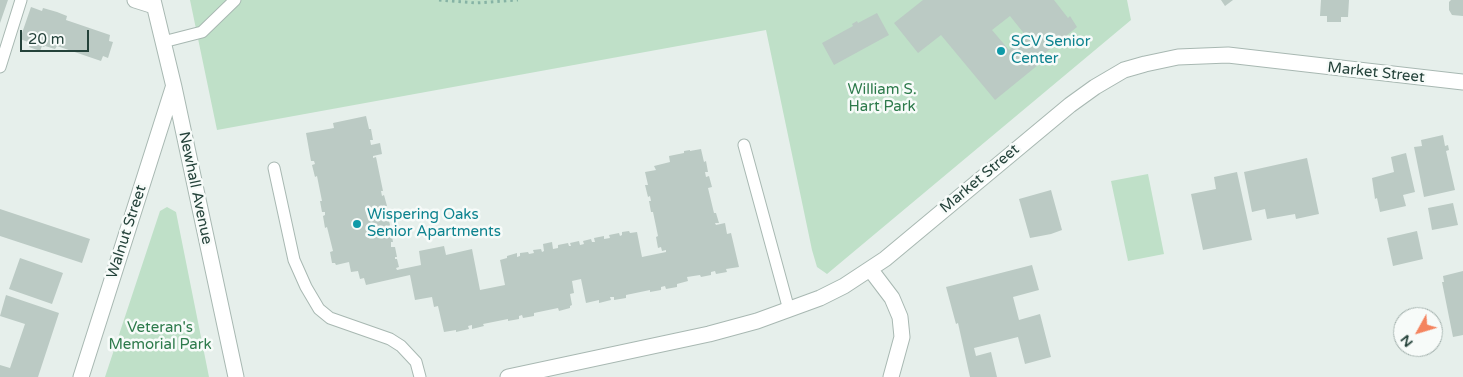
<!DOCTYPE html>
<html>
<head>
<meta charset="utf-8">
<style>
	body { margin:0 }
	#map { position:relative; width:1463px; height:377px; overflow:hidden; background:#e6efeb; font-family:"Varela Round",sans-serif }
	canvas { display:block }
	.north { position:absolute; left:1393px; top:307px; width:50px; height:50px; box-sizing:border-box; background:#f7fbf9; border:1px solid #a3b1ad; border-radius:50%; rotate:231deg; font-size:14px; font-weight:700; line-height:20px; text-align:center; color:#24423a }
	.north::after { content:''; display:block; margin:auto; width:18px; height:22px; background:#f4845f; clip-path:polygon(50% 0,100% 100%,50% 72%,0 100%) }
	.scale { position:absolute; left:20px; top:30px; width:69px; height:22px; box-sizing:border-box; border:2px solid #24423a; border-top:0; padding-left:6px; font-size:15px; line-height:18px; white-space:nowrap; color:#24423a; -webkit-text-stroke:4px #f7fbf9; paint-order:stroke }
</style>
</head>
<body>
<div id="map">
<canvas width="1463" height="377"></canvas>
<div class="north">N</div>
<div class="scale">20 m</div>
</div>
<script>
const context = document.querySelector('canvas').getContext('2d');
context.lineJoin = 'round';
function fillPath(path, color) { context.fillStyle = color; context.fill(path, 'evenodd'); }
const toPath = rows => new Path2D(rows.map(r => 'M' + r).join(''));
function trace(path, color, width, dash) { context.strokeStyle = color; context.lineWidth = width; context.lineCap = dash ? 'butt' : 'round'; context.setLineDash(dash || []); context.stroke(path); }
function drawText(font, color, halo, rows, align = 'center') {
  context.font = font + ' "Varela Round",sans-serif'; context.lineWidth = 5; context.setLineDash([]); context.textBaseline = 'middle'; context.strokeStyle = halo; context.fillStyle = color; for (const [text, x, y, turn = 0] of rows) {
    context.save(); context.translate(x, y); context.rotate((+turn || 0) * Math.PI / 180); context.textAlign = isNaN(turn) ? turn : align; if (halo) context.strokeText(text, 0, 0); context.fillText(text, 0, 0); context.restore();
  }
}
const green = toPath([
	[190,0,1127,0,1131,20,827,274,817,267,812,250,766,30,217,130],
	[1148,174,1164,254,1128,261,1111,181],
	[167,207,176,212,209,377,105,377,160,211]
]);
const building = toPath([
	[0,0,8,0,0,23],
	[923,0,1054,0,1068,18,1070,16,1077,27,1044,54,1045,55,1036,62,1038,65,995,100,941,35,918,53,894,23],
	[1010,16,1026,36,1009,50,992,30],
	[1221,0,1233,0,1225,6],
	[1321,0,1349,0,1348,17,1341,17,1341,22,1327,22,1327,16,1320,16],
	[1451,0,1463,0,1463,16,1452,15,1449,10,1449,2],
	[31,7,42,11,43,8,57,12,67,16,66,20,110,35,109,41,113,42,108,58,103,56,101,61,57,46,55,49,45,46,44,47,42,46,40,51,29,47,31,43,20,39],
	[877,13,889,35,834,65,822,43,853,26,852,24,857,21,858,23],
	[366,116,369,129,371,129,373,140,370,140,371,145,380,143,382,154,373,156,373,158,376,157,383,191,381,191,382,196,384,195,387,206,384,206,384,209,387,208,388,216,386,216,387,221,389,221,391,229,388,230,388,232,391,231,393,242,391,242,391,247,395,247,397,257,395,257,395,259,397,259,399,267,396,268,397,270,421,265,419,251,444,246,446,255,472,249,480,290,505,285,500,260,507,258,507,256,517,253,517,257,520,256,520,253,528,252,529,254,534,253,533,250,541,249,542,252,544,251,543,244,552,242,553,249,558,248,558,245,568,243,569,246,571,246,570,243,579,241,580,245,584,244,583,241,591,239,592,242,595,242,594,238,604,236,604,239,610,238,609,235,619,233,620,236,622,235,622,232,629,231,630,233,637,232,642,257,666,252,666,250,662,251,661,247,658,248,656,237,658,236,653,212,651,212,649,201,651,201,650,196,648,197,645,185,648,185,645,172,656,170,654,166,670,162,669,156,684,153,684,151,690,150,690,151,701,149,704,162,706,161,708,172,705,172,706,177,709,176,712,187,708,188,714,213,716,213,719,223,715,223,716,225,725,223,727,234,731,233,739,267,726,269,727,272,716,274,715,271,711,272,711,275,701,277,700,275,687,277,688,281,677,284,677,287,666,289,665,286,661,287,661,290,650,292,650,290,626,295,626,298,614,300,614,297,610,297,611,300,599,303,599,300,586,303,581,279,572,281,574,293,570,294,572,305,570,306,570,308,559,311,558,308,534,313,534,316,523,318,522,315,519,316,519,319,508,321,508,319,483,324,484,326,472,329,472,325,468,326,469,329,456,332,456,330,444,332,438,306,434,307,432,297,415,300,410,275,366,285,364,278,360,279,358,271,351,272,349,262,336,265,335,263,332,263,330,252,333,251,327,227,325,228,323,216,325,215,325,212,322,212,320,201,322,201,317,176,315,177,312,165,315,164,314,161,311,161,306,133,334,128,333,123],
	[1443,135,1445,146,1448,145,1449,150,1446,151,1455,190,1424,197,1414,147,1422,146,1421,140],
	[1406,153,1415,192,1403,195,1406,206,1380,212,1377,198,1375,199,1372,178,1394,172,1391,157],
	[1307,158,1319,214,1296,219,1295,214,1267,219,1265,209,1252,212,1244,172],
	[1237,172,1252,240,1203,250,1191,194,1216,189,1214,177],
	[1051,190,1062,230,1051,234,1030,238,1019,199],
	[1453,203,1458,225,1432,230,1428,208],
	[0,209,90,239,82,263,0,236],
	[1417,231,1423,259,1393,266,1387,238],
	[20,258,63,273,52,304,9,289],
	[1032,265,1039,290,1013,297,1019,320,1040,314,1051,357,1025,364,1018,337,974,348,976,356,991,352,997,377,970,377,958,323,956,324,946,287],
	[1463,271,1463,335,1453,337,1442,282,1444,282,1443,276],
	[6,295,59,313,38,377,0,377,0,365,10,368,25,324,0,316]
]);
const path = toPath([
	[439,0,476,3,518,0]
]);
const lane = toPath([
	[163,42,202,32,235,0],
	[0,67,21,0],
	[744,145,789,310],
	[274,168,294,260,306,287,319,309,330,318,390,339,401,346,416,362,420,377]
]);
const street = toPath([
	[135,0,154,6],
	[153,0,174,87,236,377],
	[870,269,892,298,900,317,902,337,891,377],
	[81,377,173,88],
	[508,377,709,334,757,321,820,298,844,286,885,259,1070,105,1095,87,1124,70,1145,64,1178,57,1228,55,1463,82]
]);
const markers = [
	[1001,51,5,"#0f9aa8"],
	[357,224,5,"#0f9aa8"]
];
const cultureNames = [
	["SCV Senior",1011,42],
	["Center",1011,59],
	["Wispering Oaks",367,215],
	["Senior Apartments",367,232]
];
const streetNames = [
	["Market Street",1376,73,6],
	["Market Street",980,179,-40],
	["Newhall Avenue",195,188,78],
	["Walnut Street",127,232,-72]
];
const parkNames = [
	["William S.",882,90],
	["Hart Park",882,107],
	["Veteran's",160,328],
	["Memorial Park",160,345]
];
fillPath(green, '#bfe0c8');
fillPath(building, '#bbcac4');
trace(lane, '#a8b8b2', 13);
trace(street, '#a8b8b2', 17);
trace(path, '#86b3a5', 3, [2.5, 4]);
trace(lane, '#fff', 11);
trace(street, '#fff', 15);
for (const [x, y, r, color] of markers) { const dot = new Path2D(); dot.arc(x, y, r, 0, 2 * Math.PI); context.fillStyle = color; context.fill(dot); trace(dot, '#f7fbf9', 2); }
drawText('15px', '#0d838f', '#f7fbf9', cultureNames, 'left');
drawText('15px', '#24423a', '#f7fbf9', streetNames);
drawText('15px', '#2d7a4b', '#f7fbf9', parkNames);
</script>
</body>
</html>
